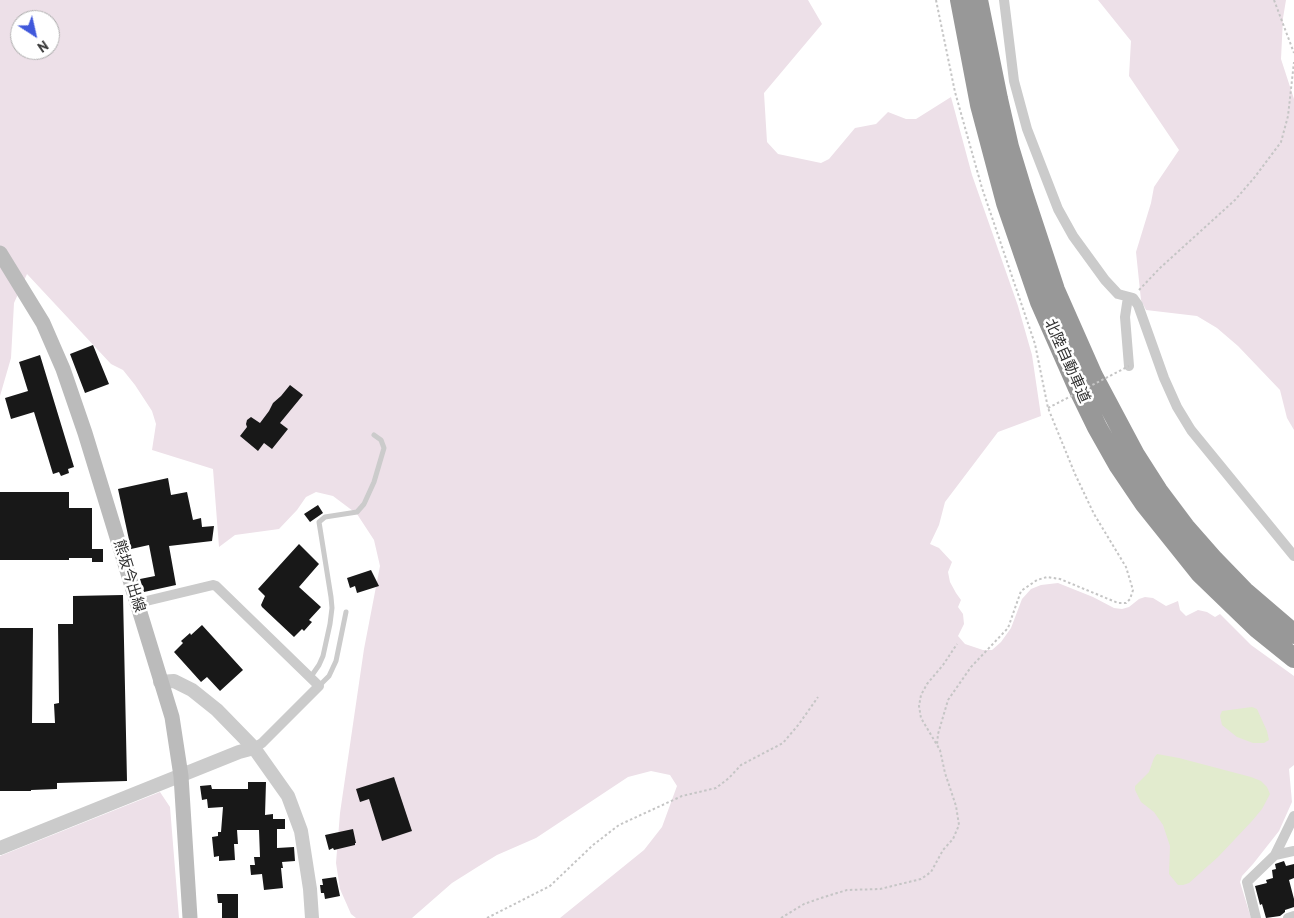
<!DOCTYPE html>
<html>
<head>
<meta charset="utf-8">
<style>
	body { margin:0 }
	#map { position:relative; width:1294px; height:918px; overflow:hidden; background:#fff; font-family:"PT Sans",sans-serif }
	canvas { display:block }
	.north { position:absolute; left:10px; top:10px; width:50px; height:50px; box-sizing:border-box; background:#fff; border:1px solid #adadad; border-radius:50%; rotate:145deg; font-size:14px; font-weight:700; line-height:20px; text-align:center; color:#313131 }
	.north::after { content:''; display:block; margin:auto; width:18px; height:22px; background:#4058db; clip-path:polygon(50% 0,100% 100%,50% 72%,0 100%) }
</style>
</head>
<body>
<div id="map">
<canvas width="1294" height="918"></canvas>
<div class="north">N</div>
</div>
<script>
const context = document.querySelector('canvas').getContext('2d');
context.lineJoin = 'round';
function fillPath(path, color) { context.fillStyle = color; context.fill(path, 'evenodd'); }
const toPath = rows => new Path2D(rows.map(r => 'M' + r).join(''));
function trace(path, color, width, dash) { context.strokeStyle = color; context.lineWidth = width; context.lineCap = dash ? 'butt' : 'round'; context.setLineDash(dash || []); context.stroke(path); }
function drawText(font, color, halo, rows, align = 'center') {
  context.font = font + ' "PT Sans","Noto Sans JP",sans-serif'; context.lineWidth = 5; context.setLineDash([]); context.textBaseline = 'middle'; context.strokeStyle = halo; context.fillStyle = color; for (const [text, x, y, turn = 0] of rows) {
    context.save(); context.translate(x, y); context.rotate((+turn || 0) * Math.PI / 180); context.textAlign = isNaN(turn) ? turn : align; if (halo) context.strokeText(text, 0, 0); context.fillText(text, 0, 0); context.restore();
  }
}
const green = toPath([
	[0,0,808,0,822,24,764,93,767,142,778,154,821,163,829,159,855,128,876,124,888,112,906,119,916,119,951,97,972,175,1018,306,1032,355,1041,416,998,432,945,502,939,525,930,544,939,548,952,562,948,572,950,582,956,593,961,600,958,607,963,614,964,624,958,636,965,644,983,650,992,650,1001,642,1011,628,1022,599,1031,589,1041,585,1058,583,1093,597,1114,608,1122,609,1129,607,1139,599,1145,597,1153,598,1166,606,1178,601,1180,610,1186,616,1198,610,1207,612,1215,617,1220,614,1251,645,1294,676,1294,765,1289,769,1292,802,1279,831,1253,864,1242,876,1240,882,1251,918,560,918,644,850,662,827,677,786,670,775,651,771,628,777,536,838,497,855,479,866,452,883,412,918,356,918,351,914,340,889,336,863,340,813,364,649,380,566,374,540,357,514,333,496,316,492,306,497,297,510,279,529,235,535,219,547,213,469,152,450,156,424,152,411,135,385,123,370,111,364,27,274,14,303,11,358,0,396],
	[20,20,50,20,50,50,20,50],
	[1098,0,1286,0,1283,18,1281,59,1294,99,1294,430,1287,418,1280,390,1238,346,1217,328,1197,316,1146,310,1141,300,1136,252,1151,203,1154,187,1179,150,1129,76,1131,41],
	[160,792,170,807,179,918,0,918,0,856]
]);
const water = toPath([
	[1252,707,1257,709,1267,731,1269,740,1264,743,1253,743,1237,737,1222,725,1220,716,1222,711],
	[1157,754,1179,758,1251,777,1261,781,1267,787,1270,794,1262,809,1252,821,1218,857,1189,883,1183,885,1178,885,1169,874,1170,846,1163,825,1154,812,1141,802,1135,790,1135,786,1149,772,1154,758]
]);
const building = toPath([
	[93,345,109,384,85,393,70,354],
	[40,355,74,467,68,469,69,473,61,476,59,472,53,474,34,412,11,419,5,398,28,391,19,362],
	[290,385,303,395,280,423,288,429,272,449,264,443,258,451,240,436,247,427,246,424,247,420,251,417,260,423,269,411,273,403,281,396],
	[168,478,171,495,187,492,193,520,201,518,202,527,214,526,212,541,169,546,176,585,144,592,140,579,155,576,149,545,131,549,118,489],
	[0,492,69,492,69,508,92,508,92,549,103,549,103,562,92,562,92,558,69,558,69,560,0,560],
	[318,505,323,513,310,522,304,514],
	[299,544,319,564,299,587,321,607,309,620,312,622,304,631,302,629,294,637,262,607,261,605,265,596,258,589],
	[371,570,379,586,357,593,355,586,350,588,347,578],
	[123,595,127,781,57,783,57,789,31,790,31,791,0,791,0,628,33,628,32,723,55,723,54,704,59,703,58,624,73,624,73,596],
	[202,625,243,670,220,691,207,677,201,682,174,652,183,643,181,641,190,633,191,635],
	[394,777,412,831,382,841,369,799,360,802,356,789],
	[248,782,266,782,265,815,273,814,273,819,285,819,285,829,277,829,277,848,294,847,295,861,282,862,283,868,281,868,283,888,264,890,262,874,251,875,250,865,255,865,254,857,260,857,259,830,237,830,238,844,234,844,235,860,219,861,219,856,214,857,212,837,218,836,218,832,221,832,223,807,208,808,207,799,202,800,200,786,211,785,212,789,248,789],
	[353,829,356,843,355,843,355,845,334,850,333,848,329,850,325,835],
	[1284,861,1286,866,1294,864,1294,878,1289,880,1294,899,1294,907,1285,910,1285,912,1280,916,1266,918,1262,904,1260,905,1255,886,1267,883,1266,880,1273,878,1272,870,1276,869,1275,864],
	[336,877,340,896,325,899,324,893,321,893,320,885,323,885,322,879],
	[217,894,238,894,238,918,222,918,222,903,218,903]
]);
const path = toPath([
	[936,0,955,92,982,188,1035,344,1048,408,1075,474,1094,514,1126,567,1133,590,1130,599,1126,603,1118,603,1060,579,1047,577,1037,580,1021,591,1008,628,971,667,948,700,938,734,937,745],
	[1274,0,1294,53],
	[1139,290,1160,268,1235,200,1254,178,1281,142,1288,116,1294,62],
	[487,918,550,886,593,845,619,825,682,796,716,788,729,778,741,765,783,743,799,724,818,697],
	[781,918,804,904,824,897,847,890,880,889,921,879,931,872,943,850,953,839,959,825,956,806,945,773,940,750,921,718,919,706,921,695,927,684,943,665,957,644]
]);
const service = toPath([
	[310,678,319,665,323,656,330,624,332,608,331,597,319,522,325,517,357,512,364,504,374,482,384,448,381,440,374,435],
	[319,686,329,676,336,661,346,612]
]);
const minor = toPath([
	[1004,0,1014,81,1027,129,1058,209,1073,236,1105,280,1118,294,1133,298,1138,305,1164,378,1177,407,1191,430,1294,556],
	[1128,297,1125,317,1129,366],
	[138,603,213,585,216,586,319,686,262,743,254,748],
	[1275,855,1294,851],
	[1256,918,1247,882,1275,855,1294,816],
	[1288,918,1294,916]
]);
const tertiary = toPath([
	[160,682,174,681,192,690,217,710,254,748,288,796,301,831,310,889,312,918],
	[0,848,239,752,254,748]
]);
const secondary = toPath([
	[0,253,43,323,63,369,85,433,172,717,181,776,190,918]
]);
const motorway = toPath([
	[960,0,980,105,1006,203,1040,302,1077,386,1097,427,1119,466,1144,503,1200,573,1258,629,1294,658],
	[978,0,998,99,1009,147,1023,193,1055,290,1093,376,1135,455,1158,491,1185,527,1214,560,1244,591,1294,634]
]);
const pathBridge = toPath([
	[1048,408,1129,366]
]);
const streetNames = [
	["北陸自動車道",1067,361,66],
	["熊坂今出線",129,576,73]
];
fillPath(green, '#ede0e8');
fillPath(water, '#e2ebce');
fillPath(building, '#181818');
trace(path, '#c5c5c5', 2, [2.5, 2.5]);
trace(service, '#cbcbcb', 5);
trace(minor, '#cbcbcb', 10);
trace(tertiary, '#cbcbcb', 14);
trace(secondary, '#bbb', 15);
trace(motorway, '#989898', 20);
trace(pathBridge, '#c5c5c5', 2, [2.5, 2.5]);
drawText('15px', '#313131', '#fff', streetNames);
</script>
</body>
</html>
